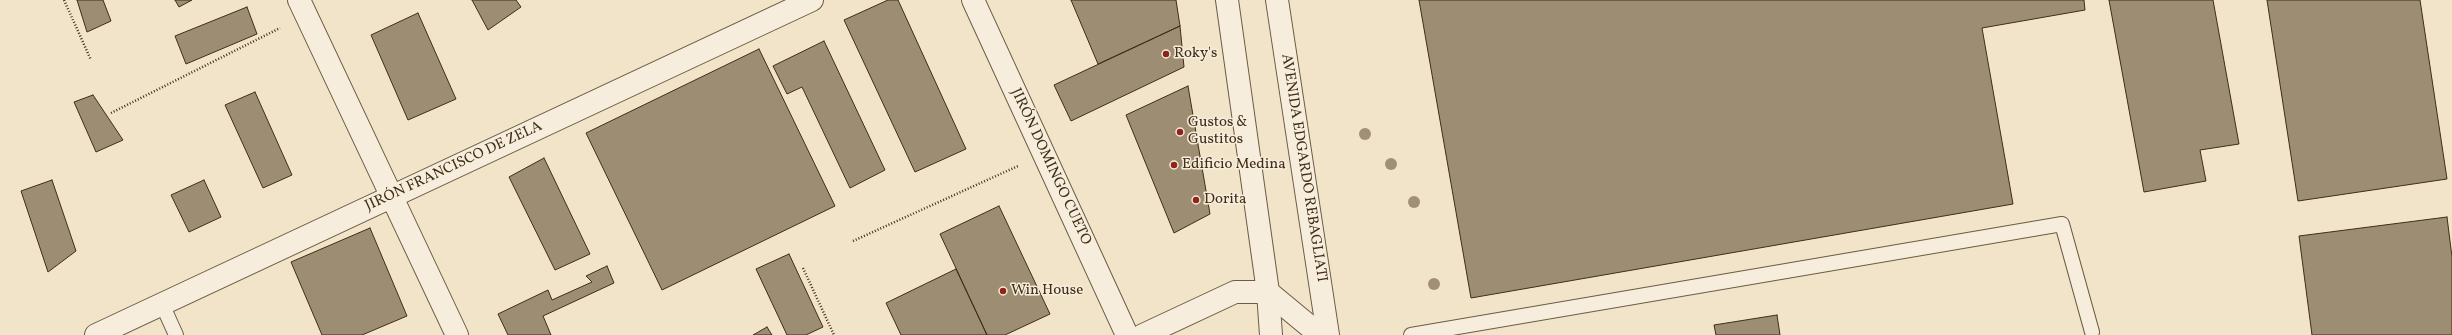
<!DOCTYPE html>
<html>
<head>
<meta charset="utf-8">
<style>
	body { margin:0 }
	canvas { display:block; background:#f2e4c9 }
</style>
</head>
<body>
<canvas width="2452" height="335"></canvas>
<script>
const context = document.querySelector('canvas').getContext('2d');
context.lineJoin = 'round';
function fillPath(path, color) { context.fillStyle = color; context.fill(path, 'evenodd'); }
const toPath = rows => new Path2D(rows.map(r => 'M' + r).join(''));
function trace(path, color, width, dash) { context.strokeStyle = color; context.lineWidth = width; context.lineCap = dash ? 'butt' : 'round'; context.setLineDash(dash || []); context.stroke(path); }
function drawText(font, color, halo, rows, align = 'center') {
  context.font = font + ' Vollkorn,serif'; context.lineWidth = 3; context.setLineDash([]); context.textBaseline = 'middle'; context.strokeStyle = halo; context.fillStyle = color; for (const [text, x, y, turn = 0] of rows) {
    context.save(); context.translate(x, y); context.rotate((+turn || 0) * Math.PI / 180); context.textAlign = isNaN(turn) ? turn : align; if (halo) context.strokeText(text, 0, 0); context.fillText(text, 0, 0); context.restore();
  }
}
const building = toPath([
	[77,0,103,0,111,21,87,32,77,0],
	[175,0,192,0,179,7,175,0],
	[472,0,516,0,521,7,488,30,472,0],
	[888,0,898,0,966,149,915,172,844,20,888,0],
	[1071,0,1176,0,1180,26,1098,64,1071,0],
	[1419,0,2084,0,2085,10,1982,28,2013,204,1471,298,1419,0],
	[2109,0,2213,0,2239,144,2200,150,2206,181,2144,192,2109,0],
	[2267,0,2420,0,2447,179,2298,201,2267,0],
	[247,7,257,34,186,64,175,36,247,7],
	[418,13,456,99,408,120,371,35,418,13],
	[1180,26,1184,67,1071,121,1054,85,1180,26],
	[824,41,885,170,850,188,802,87,787,94,773,66,824,41],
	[759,49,835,206,662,290,586,133,759,49],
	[1188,86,1210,214,1174,233,1126,115,1188,86],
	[255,92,292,175,263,188,225,105,255,92],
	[93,95,123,140,96,152,74,102,93,95],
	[544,158,590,254,555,270,509,177,544,158],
	[52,180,76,251,48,272,21,191,52,180],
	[204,180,221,217,189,232,171,195,204,180],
	[999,206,1050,314,1005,335,987,335,940,234,999,206],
	[2447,217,2452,257,2452,335,2312,335,2299,236,2447,217],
	[370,228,407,316,362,335,322,335,291,262,370,228],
	[789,254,823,327,806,335,787,335,756,269,789,254],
	[607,266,614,283,543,316,551,335,508,335,498,314,548,290,552,300,592,282,586,276,607,266],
	[956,269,987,335,901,335,886,303,956,269],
	[1777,315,1780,335,1716,335,1714,325,1777,315],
	[767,327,772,335,753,335,767,327]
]);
const path = toPath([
	[64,0,91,60],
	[111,113,280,28],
	[853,241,1018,166],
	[803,268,834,335]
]);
const service = toPath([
	[162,304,176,335],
	[1411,335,2062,224,2092,332]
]);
const minor = toPath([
	[299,0,457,335],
	[973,0,1127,335],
	[96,335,812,0],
	[1143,335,1235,292,1268,292,1320,335]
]);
const tertiary = toPath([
	[1227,0,1268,292,1271,335],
	[1277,0,1328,335]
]);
const trees = [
	[1365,134],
	[1391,164],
	[1414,202],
	[1434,284]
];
const markers = [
	[1166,54,4,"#8f2418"],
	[1180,132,4,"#8f2418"],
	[1174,165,4,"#8f2418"],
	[1196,200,4,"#8f2418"],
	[1003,291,4,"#8f2418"]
];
const poiNames = [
	["Roky's",1174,54],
	["Gustos &",1188,123],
	["Gustitos",1188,140],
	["Edificio Medina",1182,165],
	["Dorita",1204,200],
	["Win House",1011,291]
];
const streetNames = [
	["JIRÓN FRANCISCO DE ZELA",454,167,-25],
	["JIRÓN DOMINGO CUETO",1050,167,65],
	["AVENIDA EDGARDO REBAGLIATI",1303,168,81]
];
fillPath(building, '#9d8d73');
trace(building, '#402e16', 1);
trace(service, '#6c5c43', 16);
trace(minor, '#6c5c43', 24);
trace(tertiary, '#6c5c43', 24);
trace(path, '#402e16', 2.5, [1, 2]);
trace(service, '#f7eddc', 14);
trace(minor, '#f7eddc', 22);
trace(tertiary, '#f7eddc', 22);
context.fillStyle = '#a19077';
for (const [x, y] of trees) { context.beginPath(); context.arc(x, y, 6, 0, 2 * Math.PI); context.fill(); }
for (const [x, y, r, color] of markers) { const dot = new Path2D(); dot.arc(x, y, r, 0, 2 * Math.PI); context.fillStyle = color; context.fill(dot); trace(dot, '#f7eddc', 1.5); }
drawText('15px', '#402e16', '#f7eddc', poiNames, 'left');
drawText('15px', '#402e16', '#f7eddc', streetNames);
</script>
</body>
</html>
